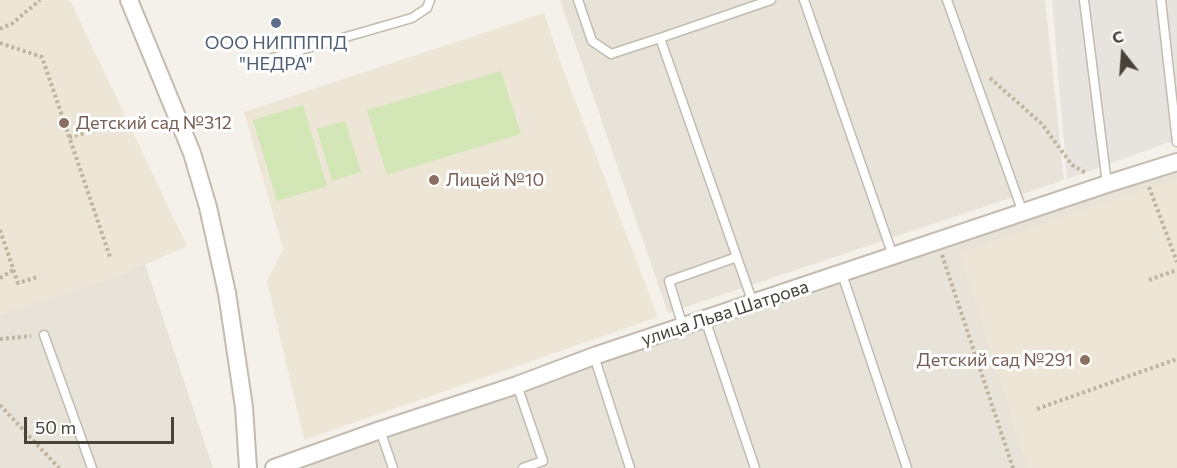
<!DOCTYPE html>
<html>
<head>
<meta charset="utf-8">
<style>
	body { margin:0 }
	#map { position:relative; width:1177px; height:468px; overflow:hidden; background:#f4f1ea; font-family:Commissioner,sans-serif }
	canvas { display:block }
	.north { position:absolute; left:1093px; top:24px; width:60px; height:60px; -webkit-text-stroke:4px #fff; paint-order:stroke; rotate:343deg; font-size:16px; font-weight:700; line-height:24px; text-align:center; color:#484239 }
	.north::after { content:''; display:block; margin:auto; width:21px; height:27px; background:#484239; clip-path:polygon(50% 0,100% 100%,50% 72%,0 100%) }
	.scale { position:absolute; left:24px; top:417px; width:150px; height:27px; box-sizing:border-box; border:3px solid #484239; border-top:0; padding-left:8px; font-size:18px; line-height:21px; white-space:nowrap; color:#484239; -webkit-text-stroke:4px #fff; paint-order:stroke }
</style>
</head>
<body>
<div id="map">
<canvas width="1177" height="468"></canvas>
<div class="north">С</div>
<div class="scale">50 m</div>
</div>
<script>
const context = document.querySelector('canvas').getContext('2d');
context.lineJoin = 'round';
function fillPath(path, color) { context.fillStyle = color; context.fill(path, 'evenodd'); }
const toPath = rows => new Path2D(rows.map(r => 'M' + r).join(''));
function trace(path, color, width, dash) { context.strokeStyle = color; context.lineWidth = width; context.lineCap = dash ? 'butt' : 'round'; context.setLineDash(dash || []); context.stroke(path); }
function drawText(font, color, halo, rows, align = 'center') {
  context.font = font + ' Commissioner,sans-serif'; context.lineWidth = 6; context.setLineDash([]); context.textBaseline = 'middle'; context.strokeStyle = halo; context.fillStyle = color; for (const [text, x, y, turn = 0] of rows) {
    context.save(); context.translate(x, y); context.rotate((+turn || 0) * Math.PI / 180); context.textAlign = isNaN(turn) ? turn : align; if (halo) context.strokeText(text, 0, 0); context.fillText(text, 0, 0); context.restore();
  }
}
const residential = toPath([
	[0,0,57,0,213,468,0,468],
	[560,0,1045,0,1064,180,668,313],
	[1177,170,1177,468,294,468,924,254]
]);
const industrial = toPath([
	[1052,0,1177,0,1177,141,1164,144,1067,179]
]);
const education = toPath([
	[0,0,70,0,187,246,115,278,0,315],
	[544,13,561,64,658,317,304,440,267,281,283,249,244,112],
	[1177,180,1177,468,1028,468,959,253,1149,187]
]);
const green = toPath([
	[501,71,521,134,387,175,367,110],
	[303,105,327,186,277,201,253,120],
	[345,121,361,172,332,181,317,129]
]);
const path = toPath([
	[0,29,13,23,40,0],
	[0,43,42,57,110,257],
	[990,78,1042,124,1072,165,1086,173],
	[69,137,111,126],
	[1149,187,1177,262],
	[0,230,18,283,37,277],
	[942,255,1013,468],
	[0,278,13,270],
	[1149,280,1177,270],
	[0,339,31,336],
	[0,405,59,468],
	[1037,409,1177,359]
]);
const service = toPath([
	[578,0,592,41,611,54,660,38,771,0],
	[804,0,893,256],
	[947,0,1023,213],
	[1084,0,1107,184],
	[1161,0,1177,142],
	[660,38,753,303],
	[259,62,412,18,427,8,430,0],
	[842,274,907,468],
	[705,319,755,468],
	[683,327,669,281,737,257],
	[44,335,92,468],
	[594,356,630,468],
	[517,385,543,461,523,468],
	[380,430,393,468]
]);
const minor = toPath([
	[129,0,192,153,208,207,227,293,244,407,248,468],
	[274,468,380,430,517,385,594,356,1107,184,1177,162]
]);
const markers = [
	[276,23,6,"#5c6f8a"],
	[64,123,6,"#8d6e63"],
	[434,180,6,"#8d6e63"],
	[1085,360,6,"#8d6e63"]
];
const serviceNames = [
	["ООО НИППППД",276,43],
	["\"НЕДРА\"",276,64]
];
const educationNames = [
	["Детский сад №312",76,123],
	["Лицей №10",446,180],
	["Детский сад №291",1073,360,"right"]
];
const streetNames = [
	["улица Льва Шатрова",725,313,-18]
];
fillPath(residential, '#e8e3d9');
fillPath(industrial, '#e7e3df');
fillPath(education, '#ede5d5');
fillPath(green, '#d2e6b6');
trace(service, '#c3bbb0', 11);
trace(minor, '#c3bbb0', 20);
trace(path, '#c1b49f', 4, [3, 3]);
trace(service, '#fff', 8);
trace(minor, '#fff', 16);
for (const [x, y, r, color] of markers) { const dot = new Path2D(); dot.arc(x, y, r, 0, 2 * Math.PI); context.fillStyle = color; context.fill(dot); trace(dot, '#fff', 2); }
drawText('18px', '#4e5e75', '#fff', serviceNames);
drawText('18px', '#785e54', '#fff', educationNames, 'left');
drawText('18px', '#484239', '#fff', streetNames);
</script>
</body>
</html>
